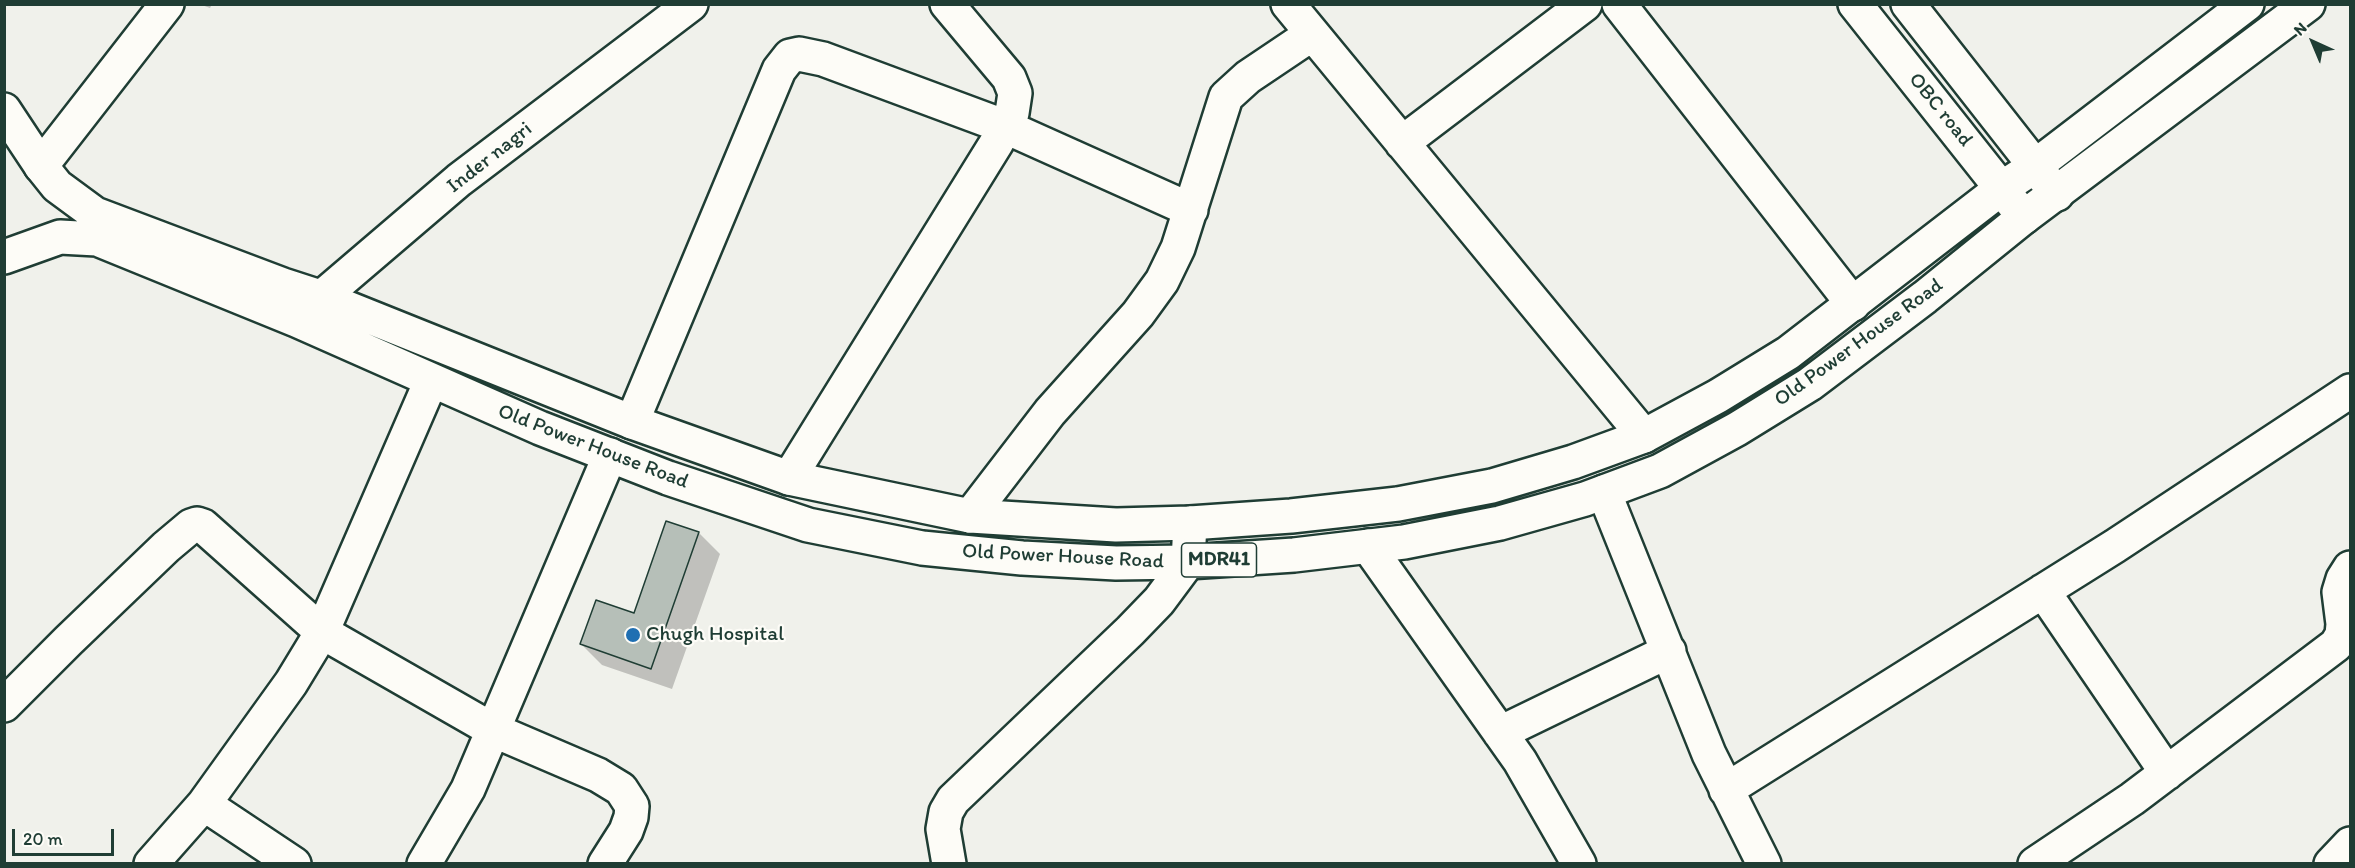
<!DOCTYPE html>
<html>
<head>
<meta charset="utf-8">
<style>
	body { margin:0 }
	#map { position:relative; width:2355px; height:868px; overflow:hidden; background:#f0f1eb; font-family:Itim,sans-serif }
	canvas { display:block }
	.frame { position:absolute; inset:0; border:6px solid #1f3d34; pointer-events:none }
	.north { position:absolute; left:2283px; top:12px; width:60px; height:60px; -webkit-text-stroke:4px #fdfcf7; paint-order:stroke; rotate:316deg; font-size:16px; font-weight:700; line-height:24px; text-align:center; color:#1f3d34 }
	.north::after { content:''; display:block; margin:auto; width:21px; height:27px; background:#1f3d34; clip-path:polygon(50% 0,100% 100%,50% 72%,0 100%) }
	.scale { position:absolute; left:12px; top:829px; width:102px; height:27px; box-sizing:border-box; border:3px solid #1f3d34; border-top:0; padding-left:8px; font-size:18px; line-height:21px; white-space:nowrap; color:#1f3d34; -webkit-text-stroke:4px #fdfcf7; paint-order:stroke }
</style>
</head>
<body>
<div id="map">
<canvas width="2355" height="868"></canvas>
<div class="frame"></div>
<div class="north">N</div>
<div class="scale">20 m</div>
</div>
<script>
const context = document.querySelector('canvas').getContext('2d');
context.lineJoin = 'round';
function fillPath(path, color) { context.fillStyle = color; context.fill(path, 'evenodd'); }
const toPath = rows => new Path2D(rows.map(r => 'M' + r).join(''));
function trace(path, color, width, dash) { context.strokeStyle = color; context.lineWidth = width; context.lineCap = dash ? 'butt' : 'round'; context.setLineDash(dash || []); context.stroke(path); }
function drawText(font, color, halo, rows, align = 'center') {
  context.font = font + ' Itim,sans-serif'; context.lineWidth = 4.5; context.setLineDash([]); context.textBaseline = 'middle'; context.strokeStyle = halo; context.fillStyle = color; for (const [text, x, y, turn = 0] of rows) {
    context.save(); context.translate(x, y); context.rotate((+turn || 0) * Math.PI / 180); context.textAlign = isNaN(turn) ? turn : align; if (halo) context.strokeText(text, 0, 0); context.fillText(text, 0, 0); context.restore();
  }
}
const shadow = toPath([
	[199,4,212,4,210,8],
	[699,533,720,554,672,689,602,665,581,644,635,615]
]);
const building = toPath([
	[666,521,699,532,651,669,580,644,596,600,634,613,666,521]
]);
const minor = toPath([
	[1288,4,1644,436],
	[1619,4,1853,304],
	[1855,4,2024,217],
	[1908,4,2057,194],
	[1402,143,1585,4],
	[41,166,167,4],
	[301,315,459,180,691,4],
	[632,422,779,70,790,56,799,54,823,59,1006,127,1191,210],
	[789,478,997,142,1012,113,1015,93,1009,78,947,4],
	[1604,492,1709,754,1764,864],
	[970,516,1050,412,1138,314,1162,281,1178,248,1226,97,1248,77,1312,34],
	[1368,546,1520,761,1579,864],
	[2043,591,2167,773],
	[4,705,68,641,166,547,191,526,197,524,203,526,322,632,493,730,598,775,621,789,632,806,631,817,626,831,605,864],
	[1500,733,1669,651],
	[1726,790,2115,546,2350,391],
	[204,804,294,864],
	[151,864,204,804,291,683,322,632,431,381],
	[424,864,468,789,610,455],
	[949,864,943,829,946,812,953,800,1130,631,1159,601,1188,562,1190,523],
	[2035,864,2132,799,2336,645,2342,635,2343,624,2339,592,2343,579,2350,568],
	[2331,864,2350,844]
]);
const highway = toPath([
	[4,110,41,166,57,186,95,214,283,285,320,297,632,422,789,478,970,516,1116,525,1190,523,1291,516,1398,504,1492,486,1573,462,1644,436,1718,396,1788,353,2002,188,2034,167,2247,4],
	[4,257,60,237,97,239,296,320,540,428,668,478,808,525,922,548,1022,558,1116,563,1188,562,1294,555,1404,542,1500,523,1585,499,1660,471,1737,429,1810,384,1925,297,2024,217,2308,4]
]);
const markers = [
	[633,635,8,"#1f6fb2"]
];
const shields = [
	[1219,560,75]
];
const shieldNames = [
	["MDR41",1219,560]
];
const streetNames = [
	["OBC road",1940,110,51],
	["Inder nagri",490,158,-38],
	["Old Power House Road",1859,343,-36],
	["Old Power House Road",593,447,21],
	["Old Power House Road",1063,557,3]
];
const poiNames = [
	["Chugh Hospital",646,635]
];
fillPath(shadow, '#0003');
fillPath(building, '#b6bfb8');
trace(building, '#1f3d34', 1.5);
trace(minor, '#1f3d34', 38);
trace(highway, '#1f3d34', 38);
trace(minor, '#fdfcf7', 33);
trace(highway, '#fdfcf7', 33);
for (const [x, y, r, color] of markers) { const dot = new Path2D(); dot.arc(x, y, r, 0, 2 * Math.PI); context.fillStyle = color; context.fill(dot); trace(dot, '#fdfcf7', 2); }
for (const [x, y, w] of shields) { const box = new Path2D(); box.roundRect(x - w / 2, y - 17, w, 34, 4.5); context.fillStyle = '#fdfcf7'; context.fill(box); trace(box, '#1f3d34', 1.5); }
drawText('bold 20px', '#1f3d34', null, shieldNames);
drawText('21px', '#1f3d34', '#fdfcf7', streetNames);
drawText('21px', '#1f3d34', '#fdfcf7', poiNames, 'left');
</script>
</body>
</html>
